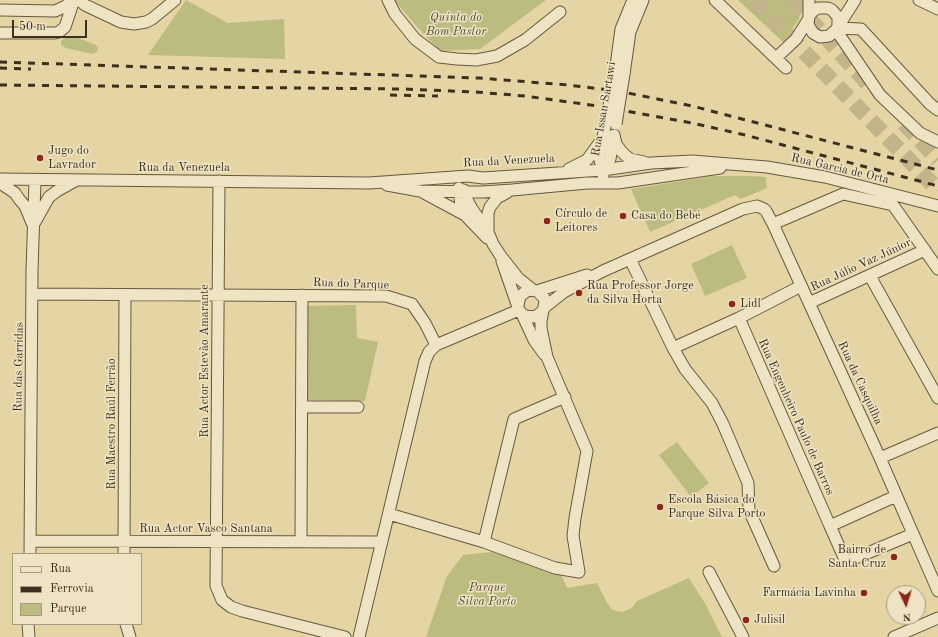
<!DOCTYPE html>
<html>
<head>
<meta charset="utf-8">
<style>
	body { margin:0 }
	#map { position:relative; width:938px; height:637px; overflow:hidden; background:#e5d5a4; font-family:"Old Standard TT",serif }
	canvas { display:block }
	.legend { position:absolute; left:12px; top:553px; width:130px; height:72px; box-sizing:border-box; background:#eee4c4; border:1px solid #a79c81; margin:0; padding:5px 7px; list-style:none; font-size:12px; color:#3d301d }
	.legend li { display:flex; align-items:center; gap:8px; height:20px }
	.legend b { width:20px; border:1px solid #a79c81 }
	.north { position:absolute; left:886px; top:585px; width:40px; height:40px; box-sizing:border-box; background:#eee4c4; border:1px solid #a79c81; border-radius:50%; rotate:176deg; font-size:11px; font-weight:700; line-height:16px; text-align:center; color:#3d301d }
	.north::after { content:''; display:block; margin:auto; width:14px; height:18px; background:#8f2418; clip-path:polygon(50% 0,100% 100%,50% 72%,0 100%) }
	.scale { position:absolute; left:12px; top:20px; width:75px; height:18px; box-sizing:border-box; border:2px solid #3d301d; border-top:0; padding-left:5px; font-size:12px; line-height:14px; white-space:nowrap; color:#3d301d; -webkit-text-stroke:3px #eee4c4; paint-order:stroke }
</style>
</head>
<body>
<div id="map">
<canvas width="938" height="637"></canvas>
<ul class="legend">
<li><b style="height:5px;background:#eee4c4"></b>Rua</li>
<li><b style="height:5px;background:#3d301d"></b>Ferrovia</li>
<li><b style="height:11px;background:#bcbb80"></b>Parque</li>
</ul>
<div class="north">N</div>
<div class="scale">50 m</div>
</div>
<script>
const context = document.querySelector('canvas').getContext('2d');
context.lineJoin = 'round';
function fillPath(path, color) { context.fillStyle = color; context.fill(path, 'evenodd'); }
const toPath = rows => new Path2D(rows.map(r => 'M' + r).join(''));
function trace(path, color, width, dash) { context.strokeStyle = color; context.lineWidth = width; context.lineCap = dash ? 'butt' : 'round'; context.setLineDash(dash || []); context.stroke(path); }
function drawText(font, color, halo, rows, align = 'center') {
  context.font = font + ' "Old Standard TT",serif'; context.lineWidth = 3; context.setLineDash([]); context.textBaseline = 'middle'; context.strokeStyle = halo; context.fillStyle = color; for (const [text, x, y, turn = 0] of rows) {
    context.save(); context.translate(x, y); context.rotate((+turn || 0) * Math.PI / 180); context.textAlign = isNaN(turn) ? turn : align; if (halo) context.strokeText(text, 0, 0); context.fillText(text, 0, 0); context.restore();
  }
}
const green = toPath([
	[186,0,228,23,284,19,285,59,148,55],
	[394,0,546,0,480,49,441,51,426,37],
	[738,0,803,0,803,6,798,21,790,32,782,41],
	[67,37,78,38,94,44,98,47,97,52,92,54,87,53,66,48,61,45,61,41,64,38],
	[713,176,750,176,766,177,767,188,741,199,735,195,650,232,631,189],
	[732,245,747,278,705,296,691,264],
	[356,305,357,338,378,342,365,401,305,400,306,306],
	[677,442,709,483,691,497,659,455],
	[492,552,561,574,567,588,597,583,606,601,612,610,622,612,632,608,637,601,689,578,706,605,722,637,426,637,447,576,463,555]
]);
const highwayTunnel = toPath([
	[754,0,938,190],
	[792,0,872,88],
	[904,123,938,160]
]);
const minor = toPath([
	[79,0,85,5,121,22,134,24,146,22,152,19,175,0],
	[388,0,395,14,415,39,439,57,457,59,476,60,497,56,525,40,560,12],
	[715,0,786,68],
	[809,0,809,16],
	[919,0,938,9],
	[0,10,55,11,66,6,72,0],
	[838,26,838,17,832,10,828,8,818,8,813,11,809,16,808,25,813,33,820,37,829,36,836,30,855,0],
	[837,28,861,29,930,104,938,110],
	[836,30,880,95,920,133,938,142],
	[0,33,55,33,59,32,65,27,74,0],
	[776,58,796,39,808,20],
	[615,73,621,29,633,0],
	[624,74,630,32,643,0],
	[614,135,616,144,621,151,625,155,630,159,644,162],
	[569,169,587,160,600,142],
	[603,170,610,159,614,136],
	[603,175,603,170,599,157,606,122],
	[0,179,369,183,468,176,483,178,603,170,651,163,692,161,767,167,825,177,938,206],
	[219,181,216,586,222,600,231,607,242,611,345,637],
	[0,183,15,193,19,199,25,206,32,223],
	[387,185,420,191,482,192,512,190,587,183,618,183,720,168],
	[459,188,463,192,472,209,488,232,493,244,500,255,518,278,533,290],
	[464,190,460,197,461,207,465,215,487,238],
	[424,193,465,215],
	[35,222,49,197,57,191,75,181],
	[773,224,843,194,893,205,938,269],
	[488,231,488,213,490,207,497,198,508,192],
	[630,259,673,348,685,369,712,403,723,424,748,483,749,510,774,566],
	[502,261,519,310,522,314,526,316,535,317,543,311,545,302,544,298,537,291,528,290,520,296,518,305],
	[870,276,938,398],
	[537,291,587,275],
	[32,294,386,296,412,304,425,323,436,345],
	[809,303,925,250],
	[545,307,564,292,603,271,743,209,757,206,764,209,766,211,773,224,880,458,938,591],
	[522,314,534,340,544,354],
	[739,318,830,526],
	[673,348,739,318,801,286],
	[302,407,358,407],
	[880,458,938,433],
	[896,496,830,526,846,562,913,534],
	[389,514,484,542,555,568,579,572,573,536,575,518,587,451,547,357,541,328,541,321,543,311],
	[30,541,382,542],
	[301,542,302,295],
	[484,542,514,419,565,397],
	[30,554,32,271,35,180],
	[124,554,125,295],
	[709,572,743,637],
	[28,624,29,637],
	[126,624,130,637],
	[359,637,425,361,429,352,436,345,519,310],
	[894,637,938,618]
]);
const rail = toPath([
	[0,62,479,78,568,85,618,91,692,106,938,170],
	[0,68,31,69],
	[0,85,403,89,476,92,525,96,598,106,692,123,745,135,938,186],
	[390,95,438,96]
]);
const minorBridge = toPath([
	[606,122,615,73],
	[616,124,624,74]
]);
const markers = [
	[40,158,4,"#8f2418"],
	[623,216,4,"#8f2418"],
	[547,221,4,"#8f2418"],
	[579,293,4,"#8f2418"],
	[732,304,4,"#8f2418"],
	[660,507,4,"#8f2418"],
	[894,557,4,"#8f2418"],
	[864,593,4,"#8f2418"],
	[746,620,4,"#8f2418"]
];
const parkNames = [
	["Quinta do",456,18],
	["Bom Pastor",456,32],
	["Parque",487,588],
	["Silva Porto",487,602]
];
const streetNames = [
	["Rua Issan Sartawi",604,109,-80],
	["Rua da Venezuela",509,161,-3],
	["Rua da Venezuela",184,168],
	["Rua Garcia de Orta",840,169,13],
	["Rua Júlio Vaz Júnior",861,265,-25],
	["Rua do Parque",351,284,2],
	["Rua Actor Estevão Amarante",205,361,-90],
	["Rua das Garridas",19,367,-89],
	["Rua da Casquilha",860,383,65],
	["Rua Engenheiro Paulo de Barros",796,417,66],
	["Rua Maestro Raúl Ferrão",112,424,-90],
	["Rua Actor Vasco Santana",206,529]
];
const poiNames = [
	["Jugo do",48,151],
	["Lavrador",48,165],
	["Círculo de",555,214],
	["Leitores",555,228],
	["Casa do Bebé",631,216],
	["Rua Professor Jorge",587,286],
	["da Silva Horta",587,300],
	["Lidl",740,304],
	["Escola Básica do",668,500],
	["Parque Silva Porto",668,514],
	["Bairro de",886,550,"right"],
	["Santa Cruz",886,564,"right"],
	["Farmácia Lavinha",856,593,"right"],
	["Julisil",754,620]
];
fillPath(green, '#bcbb80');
trace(highwayTunnel, '#c3b489', 16, [16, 8]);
trace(minor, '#67593f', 13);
trace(minor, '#eee4c4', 11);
trace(rail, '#3d301d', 3, [7, 7]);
trace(minorBridge, '#67593f', 13, []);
trace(minorBridge, '#eee4c4', 11);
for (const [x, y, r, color] of markers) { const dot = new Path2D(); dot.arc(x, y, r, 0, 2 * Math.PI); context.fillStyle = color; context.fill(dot); trace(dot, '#eee4c4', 1.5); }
drawText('italic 12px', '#564c31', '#eee4c4', parkNames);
drawText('12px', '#3d301d', '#eee4c4', streetNames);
drawText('12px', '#3d301d', '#eee4c4', poiNames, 'left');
</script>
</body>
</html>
